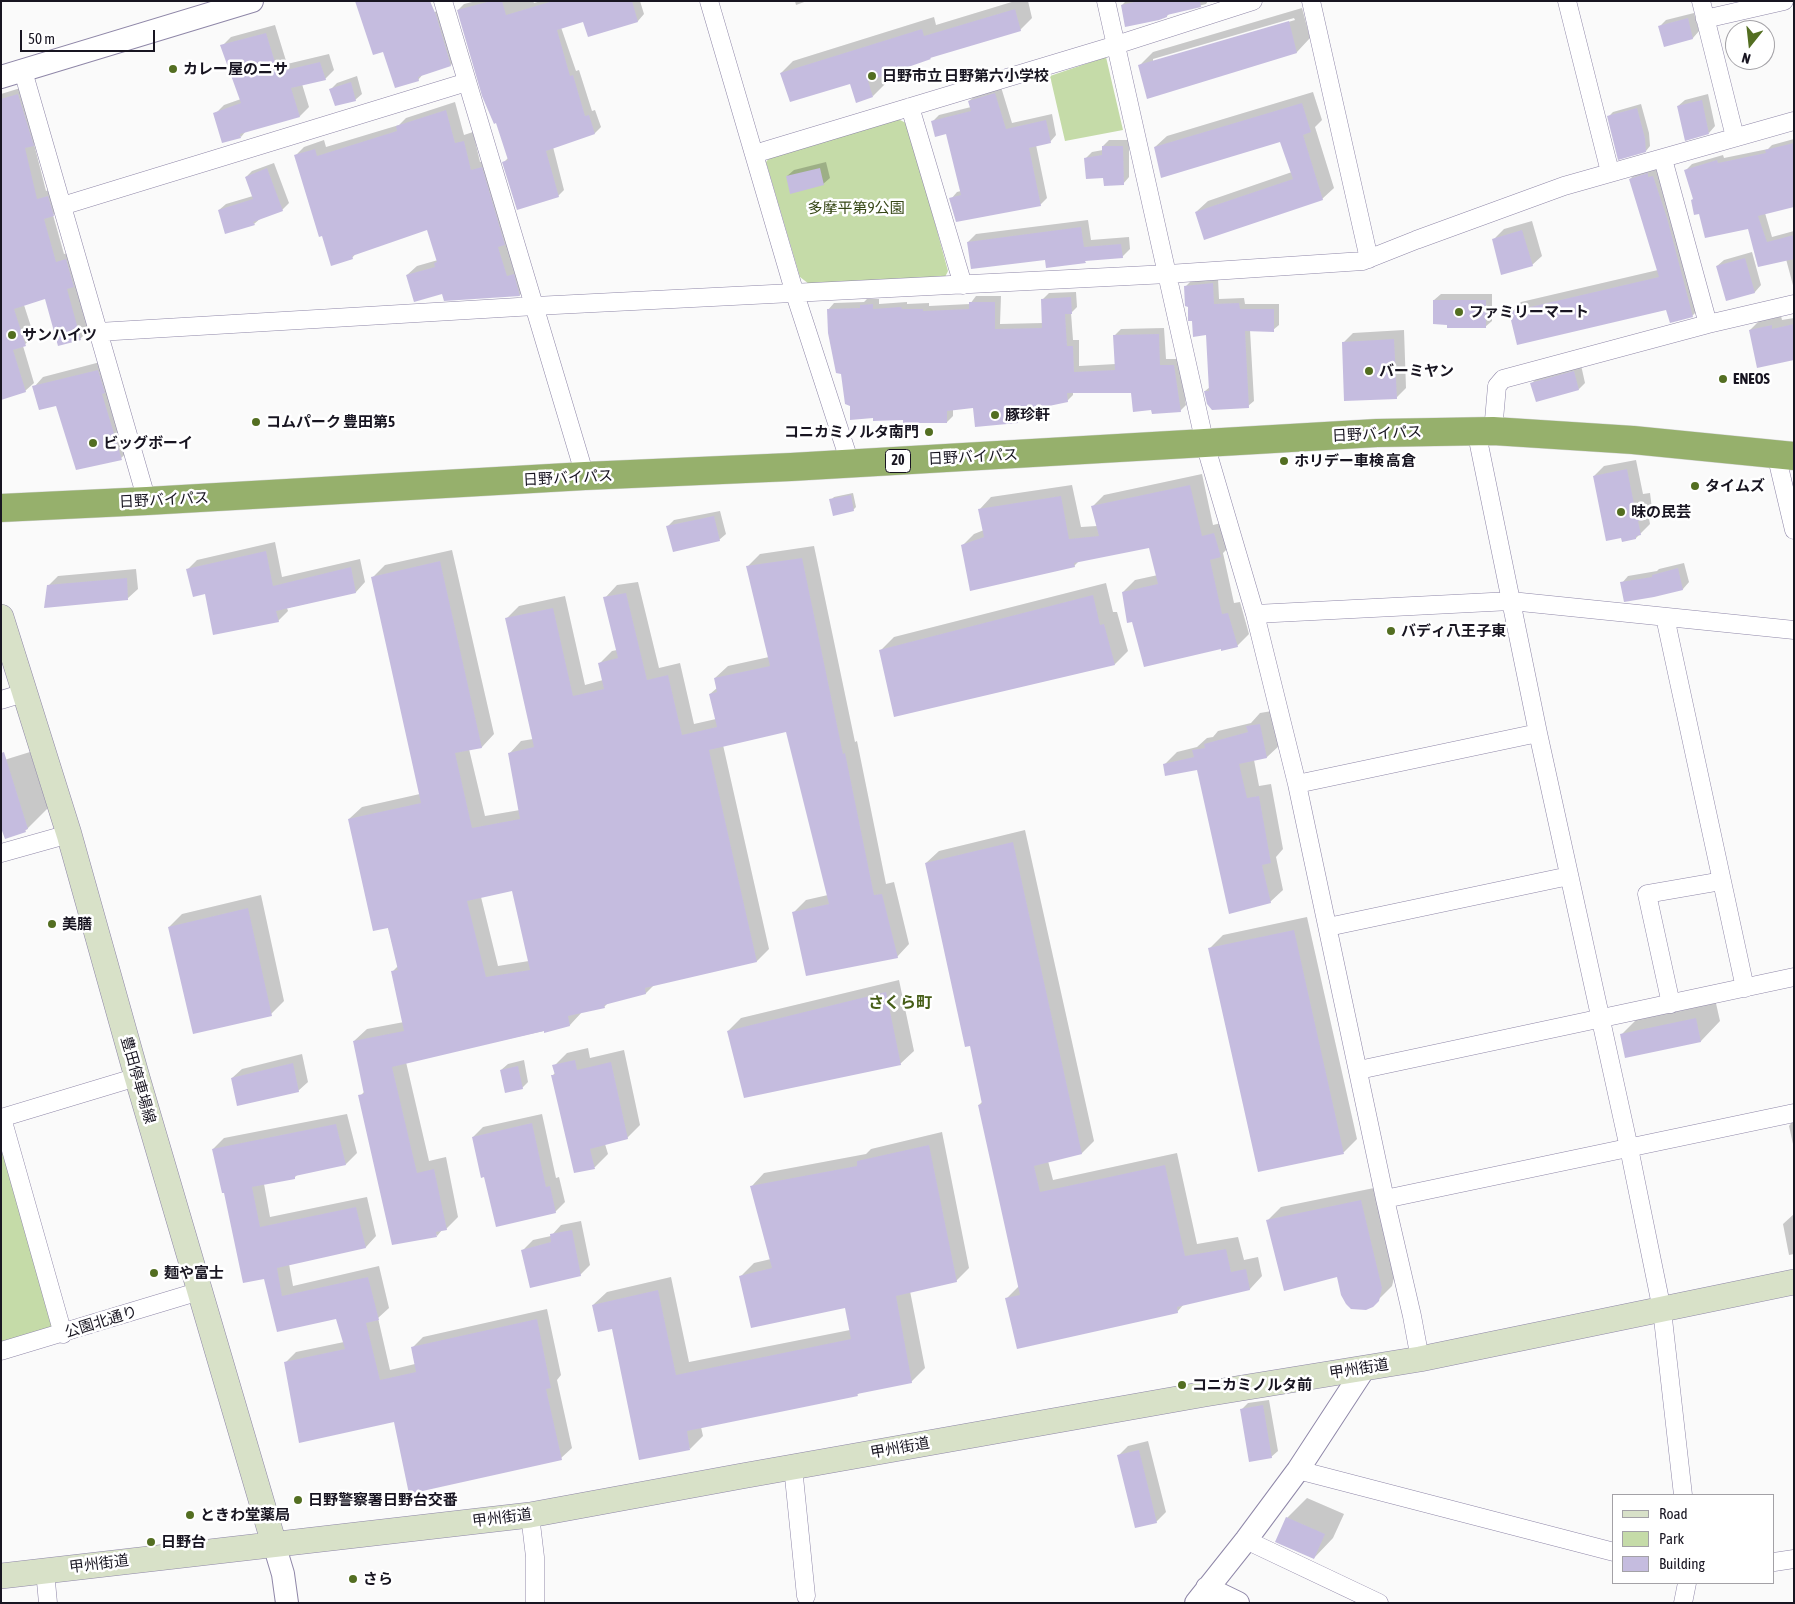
<!DOCTYPE html>
<html>
<head>
<meta charset="utf-8">
<style>
	body { margin:0 }
	#map { position:relative; width:1795px; height:1604px; overflow:hidden; background:#fafafa; font-family:"Asap Condensed",sans-serif }
	canvas { display:block }
	.frame { position:absolute; inset:0; border:2px solid #181521; pointer-events:none }
	.legend { position:absolute; left:1612px; top:1494px; width:162px; height:90px; box-sizing:border-box; background:#fff; border:1px solid #a3a1a6; margin:0; padding:6px 9px; list-style:none; font-size:15px; color:#181521 }
	.legend li { display:flex; align-items:center; gap:10px; height:25px }
	.legend b { width:25px; border:1px solid #a3a1a6 }
	.north { position:absolute; left:1725px; top:20px; width:50px; height:50px; box-sizing:border-box; background:#fff; border:1px solid #a3a1a6; border-radius:50%; rotate:196deg; font-size:14px; font-weight:700; line-height:20px; text-align:center; color:#181521 }
	.north::after { content:''; display:block; margin:auto; width:18px; height:22px; background:#536e21; clip-path:polygon(50% 0,100% 100%,50% 72%,0 100%) }
	.scale { position:absolute; left:20px; top:30px; width:135px; height:22px; box-sizing:border-box; border:2px solid #181521; border-top:0; padding-left:6px; font-size:15px; line-height:18px; white-space:nowrap; color:#181521; -webkit-text-stroke:4px #fff; paint-order:stroke }
</style>
</head>
<body>
<div id="map">
<canvas width="1795" height="1604"></canvas>
<div class="frame"></div>
<ul class="legend">
<li><b style="height:6px;background:#d8e1c8"></b>Road</li>
<li><b style="height:14px;background:#c5dba8"></b>Park</li>
<li><b style="height:14px;background:#c5bcdf"></b>Building</li>
</ul>
<div class="north">N</div>
<div class="scale">50 m</div>
</div>
<script>
const context = document.querySelector('canvas').getContext('2d');
context.lineJoin = 'round';
function fillPath(path, color) { context.fillStyle = color; context.fill(path, 'evenodd'); }
const toPath = rows => new Path2D(rows.map(r => 'M' + r).join(''));
function trace(path, color, width, dash) { context.strokeStyle = color; context.lineWidth = width; context.lineCap = dash ? 'butt' : 'round'; context.setLineDash(dash || []); context.stroke(path); }
function drawText(font, color, halo, rows, align = 'center') {
  context.font = font + ' "Asap Condensed","Noto Sans JP",sans-serif'; context.lineWidth = 5; context.setLineDash([]); context.textBaseline = 'middle'; context.strokeStyle = halo; context.fillStyle = color; for (const [text, x, y, turn = 0] of rows) {
    context.save(); context.translate(x, y); context.rotate((+turn || 0) * Math.PI / 180); context.textAlign = isNaN(turn) ? turn : align; if (halo) context.strokeText(text, 0, 0); context.fillText(text, 0, 0); context.restore();
  }
}
const green = toPath([
	[1106,57,1123,130,1065,141,1050,76],
	[896,118,908,124,948,271,945,277,809,284,800,277,766,162,772,155],
	[1,1118,63,1334,1,1351]
]);
const shadow = toPath([
	[476,1,533,1,534,3,541,1,552,1,576,71,579,70,592,111,595,110,601,127,595,133,553,147,564,190,558,196,504,162,509,157,458,10,464,4],
	[572,1,640,1,644,14,638,21,583,21],
	[795,1,807,1,796,5],
	[1015,1,1028,1,1032,18,1020,30,933,56,930,58,882,75,885,84,873,96,851,83,781,73,793,61,934,17,936,25],
	[1126,1,1208,1,1206,4,1170,13,1167,16,1122,5],
	[1302,8,1310,38,1297,52,1148,98,1140,65,1153,52],
	[1294,18,1295,20,1153,62,1153,59],
	[442,10,457,59,451,65,424,73,418,80,384,50,396,22],
	[1694,13,1699,31,1693,38,1665,45,1660,26,1666,20],
	[275,25,287,64,329,54,334,70,325,79,302,84,309,107,300,116,246,131,241,137,215,114,224,105,241,99,222,46,231,37],
	[357,76,362,94,355,100,331,89,337,83],
	[27,86,41,136,34,144,46,191,56,188,62,206,53,215,64,254,75,251,89,330,81,338,59,344,46,297,24,305,34,336,23,346,34,383,25,391,1,398,1,94],
	[1001,87,1012,123,1052,114,1056,135,1050,142,1036,145,1047,198,1040,205,951,199,957,192,961,191,947,133,933,121,939,115,971,107,969,101,976,95],
	[1313,92,1322,120,1315,127,1334,188,1322,199,1196,212,1208,201,1292,172,1281,140,1155,147,1167,136],
	[1708,94,1715,126,1709,133,1678,106,1685,100],
	[455,102,464,135,473,132,480,162,491,159,529,286,520,295,442,293,407,275,417,266,438,260,428,229,357,252,352,258,295,156,304,147,324,140,326,147,399,125,406,118],
	[1641,104,1649,133,1650,146,1646,151,1608,117,1613,112],
	[1794,139,1794,205,1765,213,1772,237,1794,231,1794,289,1786,259,1749,227,1700,212,1686,170,1692,164,1723,155,1724,158,1768,149,1772,145],
	[1109,140,1129,140,1129,177,1123,184,1104,177,1086,158,1092,152,1103,150,1103,146],
	[826,162,830,178,823,184,787,176,794,170],
	[274,163,289,203,282,210,261,218,254,224,219,210,226,204,253,196,246,177,252,171],
	[1658,164,1703,305,1692,316,1667,308,1511,313,1521,302,1658,270,1630,179,1641,168],
	[1088,220,1091,240,1129,237,1130,249,1122,257,1087,260,1085,261,1046,258,968,242,976,234],
	[1532,221,1542,256,1532,265,1494,239,1504,229],
	[1752,252,1761,285,1755,292,1727,300,1717,266,1724,260],
	[1218,278,1219,299,1244,298,1245,304,1279,304,1279,325,1273,330,1250,330,1254,401,1248,406,1205,391,1210,387,1207,334,1193,320,1186,286,1191,281],
	[1076,292,1077,307,1071,313,1073,340,1079,340,1079,366,1116,364,1115,335,1121,329,1164,328,1166,359,1180,359,1186,405,1180,411,1152,409,1132,391,1073,392,1073,395,1067,401,1050,405,1051,411,1045,417,1020,420,1017,422,974,407,953,409,953,416,947,422,874,416,842,372,828,310,834,303,864,302,867,299,879,299,879,304,907,302,907,304,929,303,929,306,970,304,976,296,1001,296,1000,324,1044,323,1043,299,1049,293],
	[1441,294,1492,294,1492,321,1485,327,1448,324,1434,300],
	[1781,316,1782,320,1794,318,1794,358,1750,330,1759,321],
	[1404,330,1406,388,1396,398,1343,343,1353,333],
	[108,360,131,449,121,458,34,387,43,377],
	[1581,365,1585,383,1579,389,1532,383,1538,377],
	[1636,460,1643,494,1650,493,1652,509,1648,513,1650,524,1636,538,1594,476,1604,466],
	[1202,474,1213,525,1226,522,1232,544,1223,553,1234,603,1240,602,1249,634,1237,646,1221,647,1123,592,1135,580,1158,575,1150,546,1079,561,1074,566,962,546,974,534,984,530,980,509,991,497,1072,485,1081,527,1097,526,1092,507,1104,495],
	[853,493,856,507,853,510,831,500,834,497],
	[720,511,726,534,719,540,668,526,674,520],
	[275,542,282,577,360,559,365,582,356,592,287,608,288,611,278,621,206,593,188,569,197,560],
	[814,546,855,742,857,741,886,884,894,882,909,944,897,957,794,912,806,900,828,895,787,731,723,745,769,949,757,961,655,984,646,993,609,1002,604,1007,582,1012,570,1025,406,1062,429,1161,446,1157,458,1217,446,1229,442,1230,437,1236,360,1096,365,1091,354,1041,367,1029,404,1022,392,972,398,966,388,927,349,819,362,807,420,794,373,577,385,565,452,550,494,734,482,747,469,749,485,816,520,810,509,754,521,741,533,739,506,619,519,606,565,596,585,685,603,680,600,663,612,651,617,650,605,598,617,585,638,582,659,668,680,663,694,724,716,719,710,694,717,688,715,678,728,666,769,657,748,566,760,554],
	[513,889,529,961,498,966,481,897],
	[1684,563,1689,582,1683,589,1654,596,1622,583,1628,576,1657,571,1659,569],
	[136,569,138,589,128,598,48,586,58,576],
	[1106,583,1113,612,1117,612,1128,651,1115,664,881,650,894,637],
	[1272,711,1280,745,1267,757,1254,760,1259,786,1271,784,1283,849,1276,857,1283,890,1270,902,1198,769,1164,765,1177,752,1197,747,1207,738,1213,737,1218,731,1251,723,1260,713],
	[30,752,48,808,25,831,5,837,1,761],
	[1025,830,1094,1141,1082,1153,1048,1161,1053,1180,1177,1153,1197,1244,1238,1237,1244,1260,1258,1257,1262,1276,1250,1289,1184,1304,1177,1312,1006,1299,1019,1286,979,1105,983,1101,971,1044,926,863,939,851],
	[261,895,284,1001,271,1014,169,927,182,914],
	[1307,917,1357,1139,1344,1152,1259,1171,1210,948,1223,935],
	[899,980,914,1051,900,1064,728,1031,741,1018],
	[1715,999,1720,1021,1701,1041,1621,1035,1641,1015],
	[588,1048,590,1058,624,1050,640,1125,627,1138,605,1144,608,1154,595,1167,575,1171,553,1075,555,1073,554,1066,567,1053],
	[302,1054,308,1082,298,1091,232,1078,242,1069],
	[524,1060,528,1082,522,1088,501,1070,508,1064],
	[347,1114,357,1153,346,1164,298,1174,295,1177,264,1184,270,1217,367,1197,376,1236,366,1247,289,1264,293,1286,379,1266,389,1308,378,1318,390,1370,415,1364,412,1348,423,1337,547,1309,561,1375,557,1380,572,1448,561,1458,395,1421,285,1363,296,1352,344,1342,337,1317,278,1331,265,1277,225,1192,213,1149,224,1138],
	[542,1114,556,1178,559,1177,565,1202,555,1212,485,1176,473,1137,483,1127],
	[1793,1121,1794,1144,1793,1144,1789,1126],
	[942,1132,969,1268,956,1281,910,1291,925,1368,911,1382,860,1392,857,1395,701,1427,703,1436,690,1449,613,1328,593,1305,607,1292,671,1277,689,1362,850,1330,846,1306,741,1276,754,1263,771,1259,751,1187,764,1173,866,1154,871,1149],
	[1374,1188,1395,1274,1392,1286,1372,1306,1338,1275,1268,1220,1281,1207],
	[1794,1214,1794,1254,1789,1255,1783,1224],
	[581,1221,590,1265,580,1275,523,1250,533,1240,551,1236,561,1225],
	[1269,1400,1278,1451,1271,1457,1242,1409,1248,1403],
	[1148,1441,1166,1512,1156,1522,1119,1455,1128,1446],
	[1307,1498,1344,1514,1333,1538,1314,1558,1287,1518]
]);
const building = toPath([
	[355,1,430,1,436,15,451,66,418,77,419,81,395,88,383,52,373,55],
	[491,1,502,1,506,15,553,1,632,1,638,22,588,37,583,22,557,30,570,76,573,75,585,116,589,115,595,134,546,151,559,197,517,210,502,162,508,160,496,123,494,124,482,96,457,10],
	[1139,1,1200,1,1201,7,1167,15,1167,17,1159,20,1125,27,1121,5],
	[1015,9,1021,31,930,58,931,59,868,81,873,97,856,103,850,84,790,102,780,73,922,29,924,36],
	[1688,18,1693,39,1664,47,1658,26],
	[1289,21,1297,53,1147,99,1138,65],
	[266,33,278,72,320,62,326,80,291,88,300,117,240,134,241,138,222,143,213,113,241,103,220,45],
	[351,82,356,101,335,106,329,89],
	[995,93,1006,129,1046,120,1051,143,1029,148,1041,206,956,222,949,198,961,195,946,134,935,137,931,121,971,111,968,101],
	[18,94,34,146,25,148,37,199,48,196,54,216,44,219,56,262,66,259,74,287,67,289,81,340,58,346,45,299,14,309,26,346,13,350,26,392,1,400,1,99],
	[1702,100,1709,134,1685,141,1677,106],
	[1302,103,1311,132,1303,135,1323,200,1204,240,1195,212,1293,179,1280,142,1161,178,1154,147],
	[1637,108,1645,138,1646,152,1618,160,1607,116],
	[446,110,455,143,464,141,471,170,482,167,505,245,498,247,507,276,514,274,520,296,444,301,442,294,414,302,406,275,435,267,434,263,437,262,427,230,352,256,353,259,331,266,322,236,319,237,294,155,315,149,317,156,397,131,396,126],
	[1794,143,1794,207,1758,216,1767,242,1794,235,1794,259,1758,267,1748,229,1705,238,1699,214,1694,215,1691,200,1693,199,1684,170,1717,160,1718,163,1766,153,1765,150],
	[1102,146,1123,146,1124,185,1104,186,1103,178,1086,179,1084,158,1102,155],
	[267,168,283,211,253,222,255,225,225,234,218,210,253,199,245,177],
	[820,168,824,185,790,194,786,176],
	[1648,173,1648,177,1653,176,1667,218,1693,317,1670,323,1666,310,1517,345,1509,312,1659,277,1629,179],
	[1081,227,1084,247,1121,244,1123,258,1085,261,1086,263,1046,268,1045,260,971,269,967,242],
	[1522,230,1533,266,1501,275,1492,239],
	[1745,258,1755,293,1726,301,1716,266],
	[1213,283,1214,304,1239,303,1240,309,1274,309,1274,332,1245,331,1249,408,1212,410,1207,404,1204,391,1209,391,1206,335,1193,337,1192,321,1188,321,1188,307,1185,306,1184,286],
	[1071,297,1072,314,1065,314,1067,346,1073,346,1074,372,1115,370,1113,335,1159,334,1160,365,1174,365,1181,412,1152,414,1151,410,1133,412,1131,393,1067,393,1068,402,1044,407,1046,418,1018,421,1018,423,975,427,973,408,947,411,947,423,903,423,903,420,873,421,873,418,850,420,850,406,845,404,841,374,836,373,828,333,827,309,860,308,860,305,873,304,873,309,901,307,902,309,923,309,923,311,969,309,969,302,995,302,995,329,1042,328,1041,299],
	[1433,300,1486,300,1486,328,1447,328,1447,325,1433,324],
	[1794,324,1794,360,1757,368,1749,330,1772,325,1772,329],
	[1394,339,1397,399,1344,401,1342,342],
	[98,370,105,393,102,394,122,460,76,470,56,406,39,410,32,386],
	[1574,371,1579,390,1536,402,1530,383],
	[1627,469,1634,504,1640,502,1643,520,1638,521,1641,535,1636,536,1636,539,1622,542,1621,538,1606,541,1593,476],
	[1190,485,1202,536,1214,533,1221,557,1210,560,1222,614,1228,613,1238,647,1221,651,1221,649,1144,667,1132,622,1127,623,1122,592,1158,584,1149,548,1074,563,1075,567,970,591,961,545,984,537,978,509,1061,496,1069,539,1099,536,1091,506],
	[851,495,854,511,833,516,829,499],
	[714,516,720,541,673,552,666,526],
	[266,551,273,586,351,567,356,593,276,611,279,622,213,635,205,594,193,597,186,569],
	[802,558,843,754,845,753,874,895,882,894,898,958,806,976,792,912,829,904,786,732,709,750,757,962,645,988,646,994,604,1005,605,1008,568,1016,570,1026,544,1033,544,1031,392,1067,417,1173,434,1169,447,1230,436,1232,437,1237,392,1245,358,1095,364,1094,353,1041,404,1031,391,971,398,970,388,928,373,931,348,819,421,803,371,577,440,561,482,748,455,753,472,828,520,819,508,753,534,747,505,618,553,608,573,696,604,689,598,663,618,658,603,597,626,593,647,680,668,675,682,735,717,727,709,694,717,692,714,678,770,666,746,566],
	[512,891,530,970,486,977,467,901],
	[1678,568,1683,590,1654,597,1624,602,1620,582,1652,577,1652,575],
	[127,578,128,600,44,608,47,585],
	[1093,595,1100,625,1104,624,1115,665,894,717,879,650],
	[1260,724,1267,758,1239,764,1247,798,1259,796,1271,863,1262,865,1271,903,1229,914,1197,770,1165,776,1163,764,1194,757,1192,750,1205,748,1204,744,1248,732,1246,726],
	[4,752,28,829,25,830,26,832,5,839,1,828,1,753],
	[1013,842,1082,1154,1034,1166,1040,1192,1165,1165,1185,1256,1226,1249,1231,1272,1246,1269,1250,1290,1177,1307,1178,1313,1017,1349,1005,1298,1020,1295,978,1105,982,1104,970,1046,965,1047,925,863],
	[248,908,272,1016,193,1034,168,927],
	[1294,930,1344,1154,1258,1172,1208,948],
	[886,992,901,1065,744,1098,727,1031],
	[1696,1018,1701,1042,1625,1058,1620,1034],
	[575,1060,577,1070,611,1062,628,1139,590,1149,595,1169,574,1173,551,1075,555,1075,552,1065],
	[293,1063,299,1092,237,1106,231,1078],
	[518,1066,523,1089,505,1093,500,1070],
	[532,1123,546,1187,550,1186,556,1213,496,1227,484,1177,481,1178,472,1137],
	[336,1124,346,1165,295,1176,295,1179,252,1187,260,1227,356,1207,366,1248,277,1268,282,1296,368,1277,379,1320,366,1323,380,1380,416,1372,411,1347,537,1319,551,1388,546,1389,562,1460,409,1494,394,1422,299,1443,284,1362,345,1349,336,1319,277,1332,264,1279,243,1283,224,1193,222,1193,212,1149],
	[929,1145,957,1282,896,1296,912,1383,857,1394,858,1396,687,1431,690,1450,639,1460,612,1329,598,1332,592,1305,658,1290,676,1375,851,1339,845,1308,751,1328,739,1276,772,1268,750,1186,857,1166,857,1161],
	[1361,1200,1382,1288,1379,1301,1373,1307,1366,1310,1351,1309,1346,1304,1341,1295,1337,1277,1284,1291,1266,1220],
	[572,1230,581,1276,530,1288,521,1250,551,1242,550,1234],
	[1263,1405,1272,1458,1249,1462,1240,1409],
	[1139,1450,1157,1523,1135,1528,1117,1455],
	[1286,1517,1325,1534,1314,1559,1275,1542]
]);
const minor = toPath([
	[443,1,585,476],
	[709,1,795,294,850,463],
	[1106,1,1205,444,1255,614,1297,784,1385,1199,1412,1316,1420,1359],
	[1311,1,1369,259],
	[1567,1,1610,172],
	[1701,1,1735,137],
	[1705,19,1784,1],
	[23,71,147,501],
	[910,107,963,285],
	[754,154,1116,45,1253,1],
	[1663,159,1708,324],
	[62,206,467,82],
	[98,332,535,306,1168,274,1363,261,1416,240,1564,186,1794,121],
	[1476,430,1538,733,1629,1148,1662,1310,1683,1495],
	[1493,431,1497,386,1503,379,1708,324,1794,304],
	[1776,454,1794,530],
	[1255,614,1511,601,1794,630],
	[1665,617,1745,988],
	[1,700,24,693],
	[1297,784,1538,733],
	[1,853,69,834],
	[1328,927,1569,876],
	[1671,1004,1647,894,1722,881],
	[1359,1070,1794,977],
	[1,1118,137,1077],
	[2,1118,63,1334],
	[1385,1199,1794,1113],
	[1,1351,200,1291],
	[793,1467,806,1596],
	[1298,1470,1614,1552],
	[530,1515,535,1557,535,1603],
	[1246,1540,1379,1603],
	[1774,1562,1794,1559],
	[45,1571,48,1603],
	[1683,1603,1687,1583]
]);
const tertiary = toPath([
	[1,77,252,1],
	[274,1544,283,1574,287,1603],
	[1207,1588,1238,1603],
	[1196,1603,1246,1540,1298,1470,1364,1369]
]);
const secondary = toPath([
	[1,617,69,834,137,1077,274,1544],
	[1,1576,530,1515,742,1476,1205,1394,1420,1359,1794,1282]
]);
const trunk = toPath([
	[1,508,147,501,585,476,791,467,1377,433,1493,431,1633,440,1794,456]
]);
const markers = [
	[173,69,5,"#536e21"],
	[872,76,5,"#536e21"],
	[1459,312,5,"#536e21"],
	[12,335,5,"#536e21"],
	[1369,371,5,"#536e21"],
	[1723,379,5,"#536e21"],
	[995,415,5,"#536e21"],
	[256,422,5,"#536e21"],
	[929,432,5,"#536e21"],
	[93,443,5,"#536e21"],
	[1284,461,5,"#536e21"],
	[1695,486,5,"#536e21"],
	[1621,512,5,"#536e21"],
	[1391,631,5,"#536e21"],
	[52,924,5,"#536e21"],
	[154,1273,5,"#536e21"],
	[1182,1385,5,"#536e21"],
	[298,1500,5,"#536e21"],
	[190,1515,5,"#536e21"],
	[151,1542,5,"#536e21"],
	[353,1579,5,"#536e21"]
];
const shields = [
	[898,461,25]
];
const shieldNames = [
	["20",898,461]
];
const poiNames = [
	["カレー屋のニサ",183,69],
	["日野市立 日野第六小学校",882,76],
	["ファミリーマート",1469,312],
	["サンハイツ",22,335],
	["バーミヤン",1379,371],
	["ENEOS",1733,379],
	["豚珍軒",1005,415],
	["コムパーク 豊田第5",266,422],
	["コニカミノルタ南門",919,432,"right"],
	["ビッグボーイ",103,443],
	["ホリデー車検 高倉",1294,461],
	["タイムズ",1705,486],
	["味の民芸",1631,512],
	["バディ八王子東",1401,631],
	["美膳",62,924],
	["麺や富士",164,1273],
	["コニカミノルタ前",1192,1385],
	["日野警察署日野台交番",308,1500],
	["ときわ堂薬局",200,1515],
	["日野台",161,1542],
	["さら",363,1579]
];
const parkNames = [
	["多摩平第9公園",856,208]
];
const streetNames = [
	["日野バイパス",1377,434,-3],
	["日野バイパス",973,457,-3],
	["日野バイパス",568,478,-3],
	["日野バイパス",164,500,-3],
	["豊田停車場線",138,1080,74],
	["公園北通り",101,1322,-17],
	["甲州街道",1359,1369,-9],
	["甲州街道",900,1448,-10],
	["甲州街道",502,1518,-7],
	["甲州街道",99,1564,-7]
];
const neighbourhoodNames = [
	["さくら町",900,1003]
];
fillPath(green, '#c5dba8');
fillPath(shadow, '#0003');
fillPath(building, '#c5bcdf');
trace(minor, '#8f87a8', 19);
trace(tertiary, '#8f87a8', 24);
trace(secondary, '#8f87a8', 26);
trace(trunk, '#d5d5d7', 29);
trace(minor, '#fff', 18);
trace(tertiary, '#fff', 22);
trace(secondary, '#d8e1c8', 25);
trace(trunk, '#96b06c', 28);
for (const [x, y, r, color] of markers) { const dot = new Path2D(); dot.arc(x, y, r, 0, 2 * Math.PI); context.fillStyle = color; context.fill(dot); trace(dot, '#fff', 2); }
for (const [x, y, w] of shields) { const box = new Path2D(); box.roundRect(x - w / 2, y - 11.5, w, 23, 4); context.fillStyle = '#fff'; context.fill(box); trace(box, '#181521', 1); }
drawText('bold 14px', '#181521', null, shieldNames);
drawText('bold 15px', '#181521', '#fff', poiNames, 'left');
drawText('15px', '#364716', '#fff', parkNames);
drawText('15px', '#181521', '#fff', streetNames);
drawText('bold 16px', '#455d16', '#fff', neighbourhoodNames);
</script>
</body>
</html>
